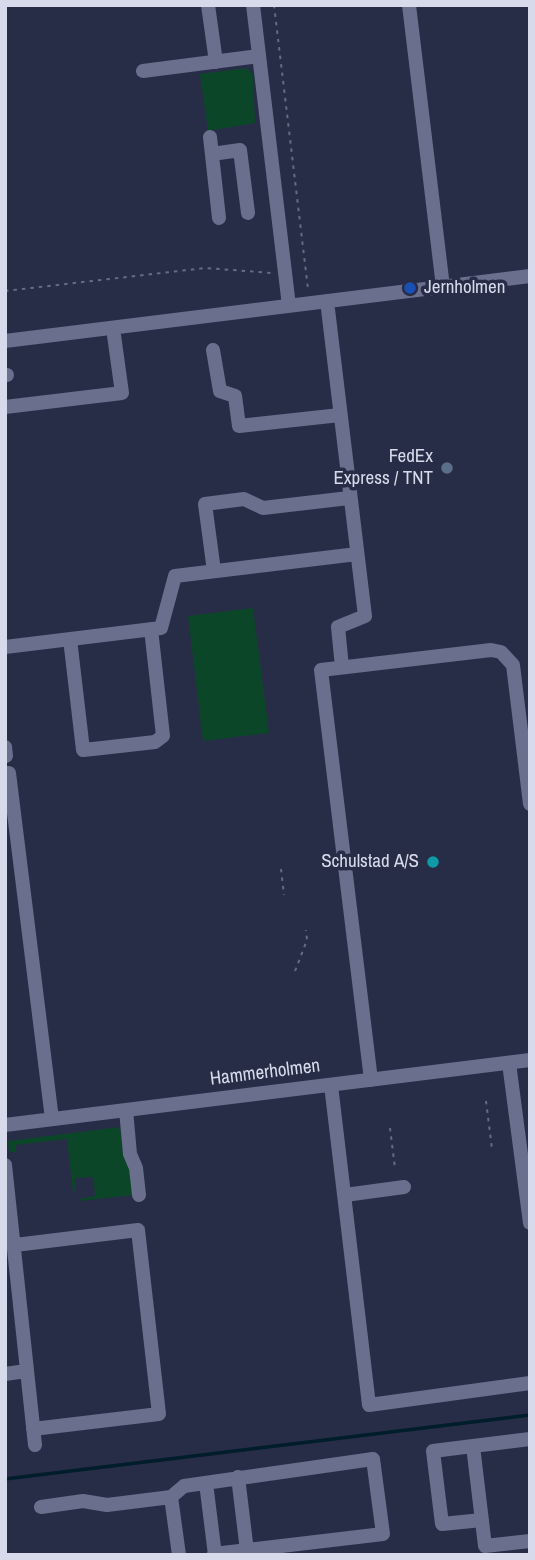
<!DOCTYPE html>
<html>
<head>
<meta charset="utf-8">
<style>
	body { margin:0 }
	#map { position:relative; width:535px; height:1560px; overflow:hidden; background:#282d47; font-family:"Archivo Narrow",sans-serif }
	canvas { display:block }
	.frame { position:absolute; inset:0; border:7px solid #d6daeb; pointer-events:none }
</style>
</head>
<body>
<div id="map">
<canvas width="535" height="1560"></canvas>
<div class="frame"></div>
</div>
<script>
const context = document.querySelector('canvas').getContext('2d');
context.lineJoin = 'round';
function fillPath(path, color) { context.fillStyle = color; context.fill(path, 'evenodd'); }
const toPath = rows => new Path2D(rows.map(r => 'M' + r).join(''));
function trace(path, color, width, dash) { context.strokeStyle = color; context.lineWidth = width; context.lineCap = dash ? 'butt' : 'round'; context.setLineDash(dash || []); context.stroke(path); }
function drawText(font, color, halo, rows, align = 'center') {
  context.font = font + ' "Archivo Narrow",sans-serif'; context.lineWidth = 7; context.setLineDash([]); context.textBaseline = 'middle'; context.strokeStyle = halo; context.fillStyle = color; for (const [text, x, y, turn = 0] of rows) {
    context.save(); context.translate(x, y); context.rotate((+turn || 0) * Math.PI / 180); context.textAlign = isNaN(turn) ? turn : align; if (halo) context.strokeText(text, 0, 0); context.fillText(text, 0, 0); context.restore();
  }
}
const green = toPath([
	[247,68,253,74,255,123,208,131,200,74],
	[253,608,269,733,203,741,188,616],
	[120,1127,123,1156,131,1168,134,1195,79,1201,82,1198,95,1196,93,1177,75,1178,76,1191,73,1191,67,1139,16,1145,16,1153,9,1151,8,1141]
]);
const stream = toPath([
	[5,1479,530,1415]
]);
const path = toPath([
	[274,5,308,289],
	[5,291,205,268,272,273],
	[281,869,284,895],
	[295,971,307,940,306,930],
	[486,1101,492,1149],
	[390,1128,395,1168]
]);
const minor = toPath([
	[208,5,216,62],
	[253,5,289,306],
	[409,5,443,287],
	[143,71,259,56],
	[210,137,219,218],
	[212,154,240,150,248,213],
	[327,301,365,616,338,627,342,667],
	[5,341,530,276],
	[213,350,220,391,235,396,239,426,340,415],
	[5,375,7,375],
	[5,407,122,393,113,328],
	[214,571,205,504,244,499,263,508,349,498],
	[70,639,83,750,102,748,155,742,163,736,151,629],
	[5,647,161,628,175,576,357,554],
	[5,747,6,756],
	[5,773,9,773,52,1119],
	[509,1063,530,1223],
	[371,1080,321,670,491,650,501,652,513,665,530,804],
	[331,1085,369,1405,530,1383],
	[126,1110,130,1154,136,1168,139,1195],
	[5,1125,530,1060],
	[5,1165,35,1445],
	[345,1195,404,1187],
	[15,1245,138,1230,159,1414,33,1429],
	[5,1374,26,1371],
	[530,1439,473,1446,485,1546,530,1541],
	[473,1446,433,1451,442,1524,482,1520],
	[238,1477,247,1551],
	[206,1483,215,1555],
	[171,1497,184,1486,373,1459,383,1534,214,1554],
	[41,1507,83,1501,107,1505,171,1497,179,1555]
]);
const markers = [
	[410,288,7,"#1a4fb4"],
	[447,468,7,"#5c6f8a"],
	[433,862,7,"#0f9aa8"]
];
const poiNames = [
	["Jernholmen",424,288,"left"],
	["FedEx",433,457],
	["Express / TNT",433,479],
	["Schulstad A/S",419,862]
];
const streetNames = [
	["Hammerholmen",265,1073,-7]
];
fillPath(green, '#0c4629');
trace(stream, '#001d2b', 3.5);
trace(path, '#676b82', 2, [3.5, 5]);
trace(minor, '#696f8c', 14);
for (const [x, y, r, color] of markers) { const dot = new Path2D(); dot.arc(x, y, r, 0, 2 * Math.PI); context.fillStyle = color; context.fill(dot); trace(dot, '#282d47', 2.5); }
drawText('19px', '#d6daeb', '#282d47', poiNames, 'right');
drawText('19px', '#d6daeb', '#282d47', streetNames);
</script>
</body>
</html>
